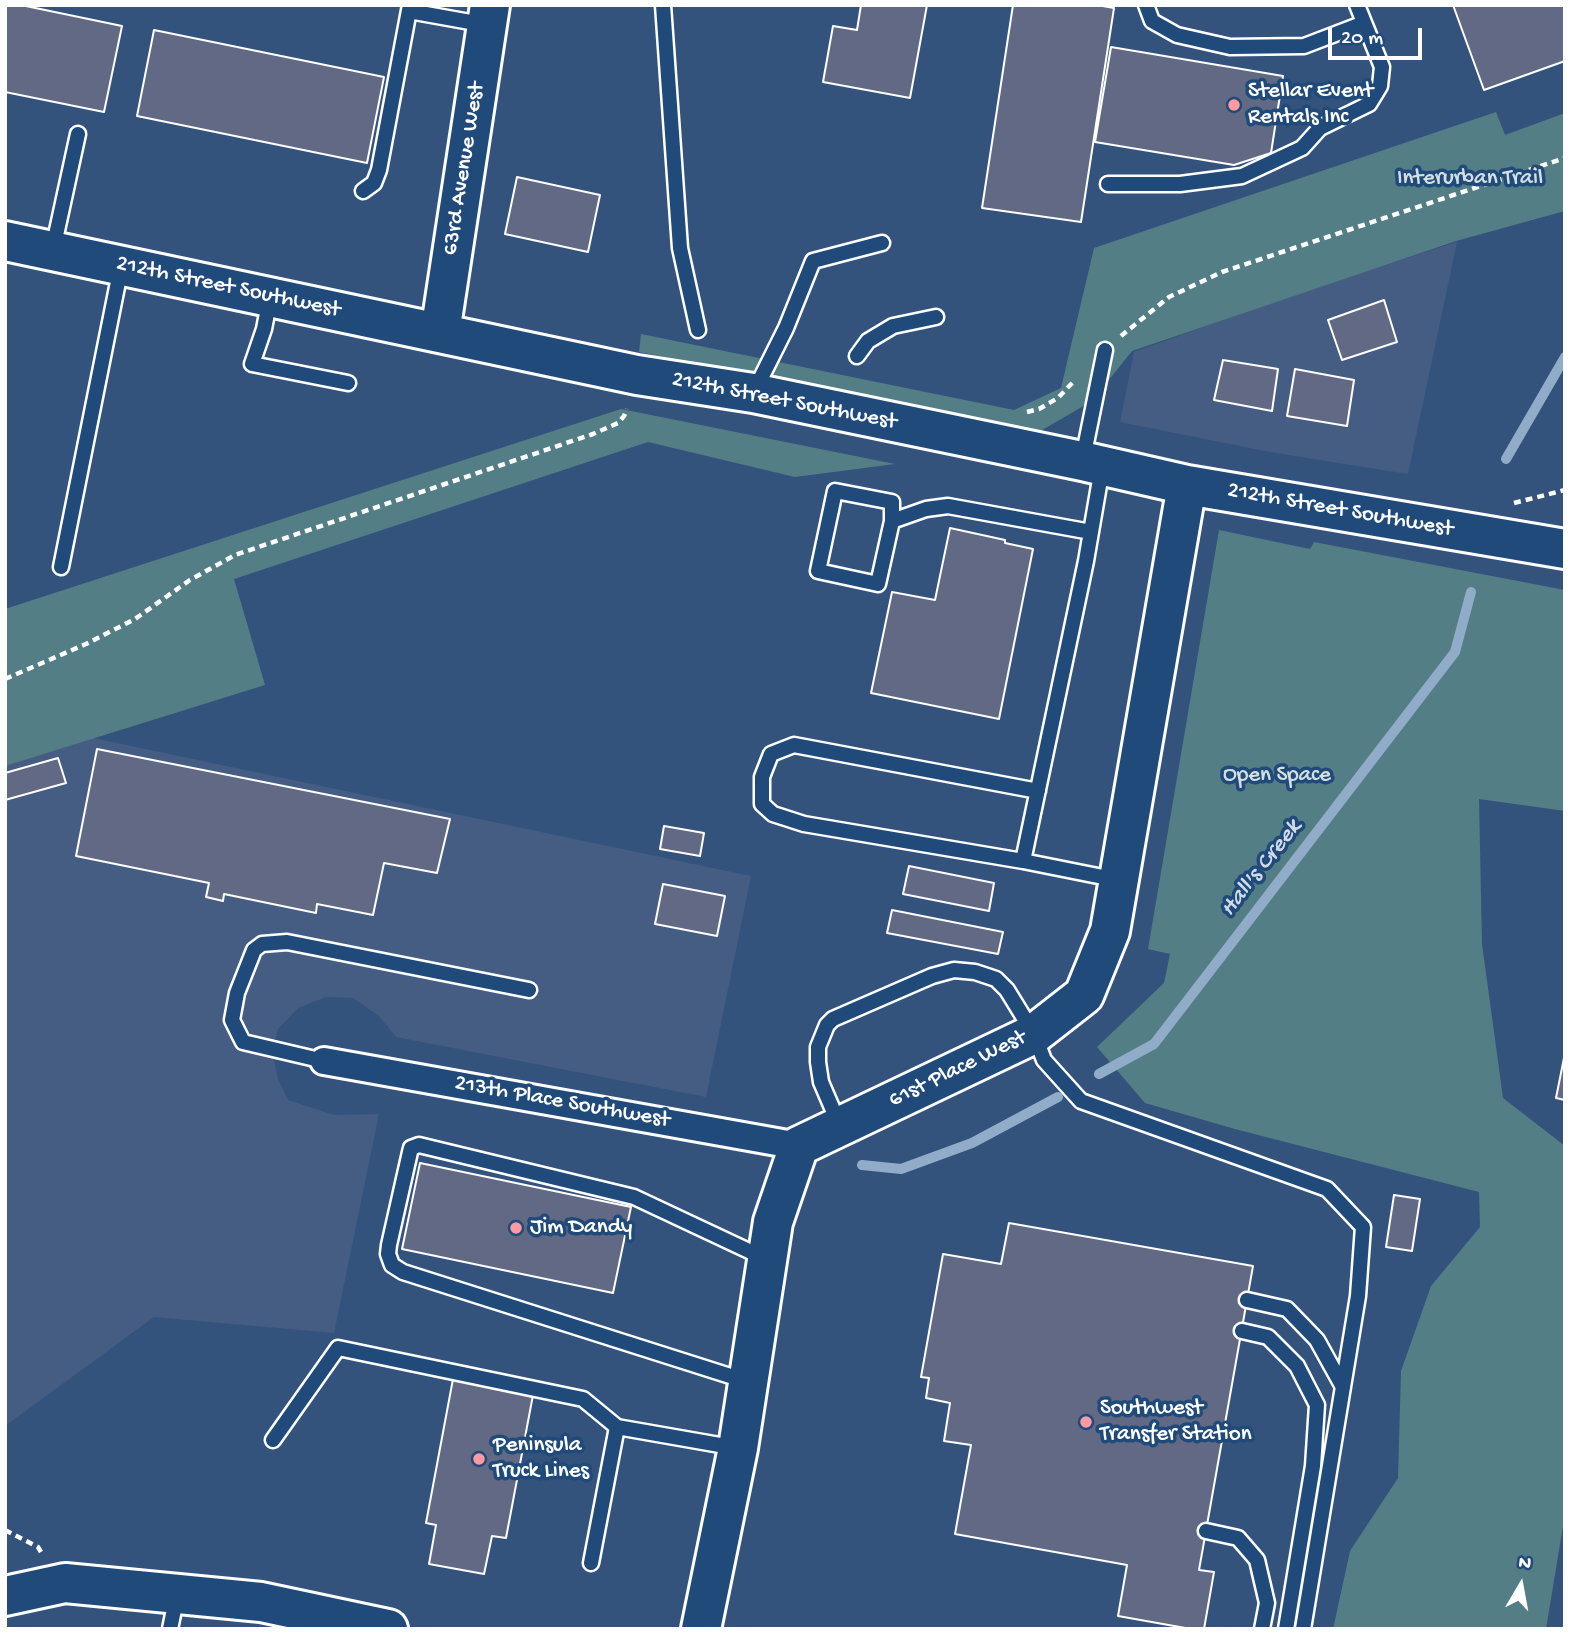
<!DOCTYPE html>
<html>
<head>
<meta charset="utf-8">
<style>
	body { margin:0 }
	#map { position:relative; width:1570px; height:1634px; overflow:hidden; background:#33537d; font-family:"Gochi Hand",sans-serif }
	canvas { display:block }
	.frame { position:absolute; inset:0; border:7px solid #fff; pointer-events:none }
	.north { position:absolute; left:1486px; top:1550px; width:70px; height:70px; -webkit-text-stroke:5px #1f4a7a; paint-order:stroke; rotate:10deg; font-size:19px; font-weight:700; line-height:28px; text-align:center; color:#fff }
	.north::after { content:''; display:block; margin:auto; width:24px; height:32px; background:#fff; clip-path:polygon(50% 0,100% 100%,50% 72%,0 100%) }
	.scale { position:absolute; left:1328px; top:28px; width:94px; height:32px; box-sizing:border-box; border:4px solid #fff; border-top:0; padding-left:9px; font-size:21px; line-height:24px; white-space:nowrap; color:#fff; -webkit-text-stroke:5px #1f4a7a; paint-order:stroke }
</style>
</head>
<body>
<div id="map">
<canvas width="1570" height="1634"></canvas>
<div class="frame"></div>
<div class="north">N</div>
<div class="scale">20 m</div>
</div>
<script>
const context = document.querySelector('canvas').getContext('2d');
context.lineJoin = 'round';
function fillPath(path, color) { context.fillStyle = color; context.fill(path, 'evenodd'); }
const toPath = rows => new Path2D(rows.map(r => 'M' + r).join(''));
function trace(path, color, width, dash) { context.strokeStyle = color; context.lineWidth = width; context.lineCap = dash ? 'butt' : 'round'; context.setLineDash(dash || []); context.stroke(path); }
function drawText(font, color, halo, rows, align = 'center') {
  context.font = font + ' "Gochi Hand",sans-serif'; context.lineWidth = 7; context.setLineDash([]); context.textBaseline = 'middle'; context.strokeStyle = halo; context.fillStyle = color; for (const [text, x, y, turn = 0] of rows) {
    context.save(); context.translate(x, y); context.rotate((+turn || 0) * Math.PI / 180); context.textAlign = isNaN(turn) ? turn : align; if (halo) context.strokeText(text, 0, 0); context.fillText(text, 0, 0); context.restore();
  }
}
const built = toPath([
	[1457,242,1408,474,1270,452,1120,422,1134,352,1300,292],
	[69,733,751,876,706,1097,396,1037,379,1016,353,998,326,997,298,1008,278,1029,272,1050,278,1079,288,1100,334,1115,379,1114,334,1333,154,1317,5,1426,5,753]
]);
const green = toPath([
	[1496,112,1505,135,1565,113,1565,211,1456,241,1132,351,1092,401,1037,433,639,352,641,334,1014,410,1061,388,1094,248],
	[621,409,895,464,795,477,648,442,234,579,265,685,5,766,5,609],
	[1219,530,1310,549,1314,542,1565,590,1565,811,1479,799,1482,944,1503,1098,1565,1146,1565,1514,1546,1629,1333,1629,1350,1551,1398,1478,1401,1371,1431,1286,1480,1227,1479,1192,1235,1129,1145,1103,1097,1047,1164,983,1170,954,1148,949]
]);
const stream = toPath([
	[1506,459,1565,357],
	[1099,1074,1154,1044,1455,652,1471,592],
	[862,1165,901,1169,972,1143,1058,1097]
]);
const building = toPath([
	[5,5,21,5,122,26,104,112,5,92,5,5],
	[861,5,927,5,910,98,823,82,833,26,857,30,861,5],
	[1013,5,1097,5,1114,8,1081,222,982,208,1013,5],
	[1453,5,1565,5,1565,61,1484,90,1453,5],
	[154,30,384,77,367,163,137,116,154,30],
	[1111,47,1283,76,1271,153,1234,165,1095,142,1111,47],
	[517,177,600,195,588,252,505,234,517,177],
	[1384,300,1397,342,1342,360,1328,320,1384,300],
	[1223,360,1278,369,1272,411,1214,400,1223,360],
	[1295,369,1354,380,1347,426,1287,416,1295,369],
	[950,528,1005,540,1005,543,1033,549,999,719,871,693,892,592,935,600,950,528],
	[97,749,450,819,437,873,384,863,373,915,317,904,316,913,224,894,223,901,206,897,209,883,76,856,97,749],
	[58,758,66,783,5,800,5,773,58,758],
	[664,826,704,833,700,856,660,849,664,826],
	[909,866,994,883,989,911,903,894,909,866],
	[663,884,725,896,717,936,655,924,663,884],
	[892,910,1003,932,998,954,887,933,892,910],
	[1564,1058,1565,1058,1565,1100,1556,1098,1564,1058],
	[420,1163,631,1207,613,1293,402,1249,420,1163],
	[1394,1195,1420,1199,1412,1251,1386,1247,1394,1195],
	[1009,1223,1253,1266,1199,1570,1214,1572,1204,1629,1191,1629,1118,1616,1127,1565,955,1534,971,1445,944,1441,950,1403,926,1398,929,1378,921,1377,943,1254,1001,1264,1009,1223],
	[453,1379,533,1395,506,1538,492,1536,484,1574,429,1564,436,1525,426,1523,453,1379]
]);
const path = toPath([
	[1121,336,1169,297,1222,272,1565,158],
	[1027,412,1039,409,1058,398,1074,381],
	[1514,503,1565,490],
	[5,679,86,644,135,619,190,580,235,555,593,434,618,423,624,416,627,409],
	[5,1530,38,1547,41,1552]
]);
const lane = toPath([
	[663,5,680,248,698,330],
	[1146,5,1152,21,1177,35,1230,47,1304,46,1364,23],
	[409,11,487,25],
	[1108,184,1180,184,1242,176,1302,148,1320,128,1369,104,1380,86,1382,67,1357,5],
	[363,191,374,183,379,170,410,5],
	[53,249,78,134],
	[270,298,264,329,252,364,348,383],
	[857,356,868,341,893,326,936,317],
	[754,392,786,328,813,261,882,243],
	[1083,458,1105,350],
	[1102,468,1086,561,1023,861,1118,880],
	[892,521,892,502,835,491,818,571,878,584,892,521,926,509,948,506,1091,532],
	[61,567,121,267],
	[1023,861,804,824,773,814,762,804,762,777,771,754,794,745,1038,791],
	[324,1061,243,1042,232,1020,237,993,254,950,262,944,287,942,529,990],
	[839,1124,821,1082,818,1062,818,1047,827,1025,833,1019,932,976,954,970,975,972,996,979,1007,990,1034,1034,1044,1060,1081,1101,1327,1189,1363,1227,1358,1296,1303,1629],
	[1247,1300,1287,1309,1317,1340,1343,1387],
	[1242,1331,1268,1337,1297,1366,1317,1405,1313,1466,1286,1629],
	[746,1381,403,1272,392,1265,388,1254,389,1245,410,1152,411,1148,419,1145,634,1197,766,1259],
	[273,1440,338,1348,583,1399,617,1427],
	[1206,1531,1238,1538,1257,1560,1267,1603,1262,1629],
	[591,1563,617,1427,737,1448],
	[170,1629,177,1595]
]);
const street = toPath([
	[324,1061,799,1146]
]);
const secondary = toPath([
	[5,241,637,375,753,393,1082,461,1187,485,1565,549],
	[440,333,490,5],
	[5,1596,65,1583,261,1602,388,1629],
	[701,1629,738,1448,773,1222,799,1146,1034,1034,1084,995,1110,931,1187,485]
]);
const markers = [
	[1234,105,7,"#ff9aa2"],
	[516,1228,7,"#ff9aa2"],
	[1086,1422,7,"#ff9aa2"],
	[479,1459,7,"#ff9aa2"]
];
const poiNames = [
	["Stellar Event",1248,92],
	["Rentals Inc",1248,118],
	["Jim Dandy",530,1228],
	["Southwest",1100,1409],
	["Transfer Station",1100,1435],
	["Peninsula",493,1446],
	["Truck Lines",493,1472]
];
const streetNames = [
	["63rd Avenue West",465,169,-81],
	["212th Street Southwest",228,288,12],
	["212th Street Southwest",784,402,11],
	["212th Street Southwest",1340,511,10],
	["61st Place West",958,1070,-26],
	["213th Place Southwest",562,1103,10]
];
const parkNames = [
	["Interurban Trail",1470,179],
	["Open Space",1277,776]
];
const waterNames = [
	["Hall's Creek",1262,869,-52]
];
fillPath(built, '#455d82');
fillPath(green, '#547e85');
trace(stream, '#90acc8', 10);
fillPath(building, '#616984');
trace(building, '#fff', 2);
trace(lane, '#fff', 19);
trace(street, '#fff', 32);
trace(secondary, '#fff', 44);
trace(path, '#fff', 4.5, [7, 5]);
trace(lane, '#1f4a7a', 14);
trace(street, '#1f4a7a', 26);
trace(secondary, '#1f4a7a', 38);
for (const [x, y, r, color] of markers) { const dot = new Path2D(); dot.arc(x, y, r, 0, 2 * Math.PI); context.fillStyle = color; context.fill(dot); trace(dot, '#1f4a7a', 2.5); }
drawText('23px', '#fff', '#1f4a7a', poiNames, 'left');
drawText('23px', '#fff', '#1f4a7a', streetNames);
drawText('23px', '#d4dfe0', '#1f4a7a', parkNames);
drawText('italic 24px', '#d1dce8', '#1f4a7a', waterNames);
</script>
</body>
</html>
